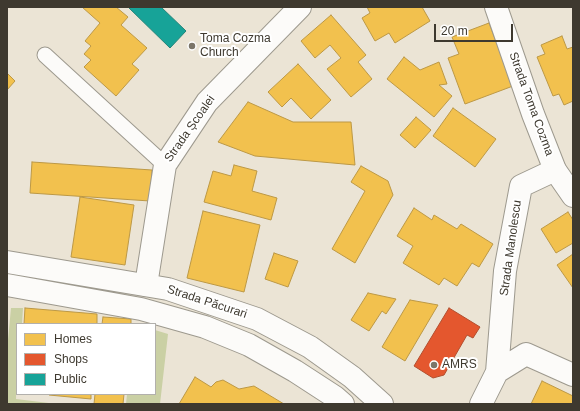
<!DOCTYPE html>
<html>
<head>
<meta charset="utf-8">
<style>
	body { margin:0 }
	#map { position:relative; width:580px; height:411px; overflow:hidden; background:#ebe4d5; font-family:Arial,sans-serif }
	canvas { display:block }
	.frame { position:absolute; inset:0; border:8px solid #3e392f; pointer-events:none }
	.legend { position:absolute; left:16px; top:323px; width:140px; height:72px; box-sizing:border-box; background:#fff; border:1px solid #b2b0ac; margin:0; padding:5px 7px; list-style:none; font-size:12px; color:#3e392f }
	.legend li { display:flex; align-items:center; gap:8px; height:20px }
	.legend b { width:20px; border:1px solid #b2b0ac }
	.scale { position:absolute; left:434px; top:24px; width:79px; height:18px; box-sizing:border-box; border:2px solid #3e392f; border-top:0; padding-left:5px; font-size:12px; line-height:14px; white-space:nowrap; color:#3e392f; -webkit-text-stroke:3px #fff; paint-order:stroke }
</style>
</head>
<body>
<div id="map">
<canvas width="580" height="411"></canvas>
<div class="frame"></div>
<ul class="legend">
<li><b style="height:11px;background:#f2c14e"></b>Homes</li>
<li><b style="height:11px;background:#e4572e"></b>Shops</li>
<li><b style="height:11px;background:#17a398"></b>Public</li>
</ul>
<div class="scale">20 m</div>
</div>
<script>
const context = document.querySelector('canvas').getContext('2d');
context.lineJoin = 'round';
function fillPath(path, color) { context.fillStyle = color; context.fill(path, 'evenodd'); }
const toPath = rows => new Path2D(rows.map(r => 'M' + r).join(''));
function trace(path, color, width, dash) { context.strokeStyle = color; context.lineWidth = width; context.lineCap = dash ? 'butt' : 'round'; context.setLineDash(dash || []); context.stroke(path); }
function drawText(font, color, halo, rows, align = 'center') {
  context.font = font + ' Arial,sans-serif'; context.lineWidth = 4; context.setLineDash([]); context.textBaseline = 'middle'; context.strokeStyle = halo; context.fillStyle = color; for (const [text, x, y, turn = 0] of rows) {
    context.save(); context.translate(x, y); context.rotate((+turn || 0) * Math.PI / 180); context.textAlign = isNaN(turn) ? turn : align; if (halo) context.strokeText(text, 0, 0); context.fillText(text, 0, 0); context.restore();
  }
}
const green = toPath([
	[11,308,23,308,22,324,17,324,16,399,57,404,7,404,7,351],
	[155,330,168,334,160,404,126,404,127,394,155,394]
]);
const homes = toPath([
	[82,7,116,7,128,17,121,25,147,48,132,64,139,70,116,96,84,67,91,60,84,54,91,46,85,41,100,23,82,7],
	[367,7,422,7,430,21,395,43,389,33,375,41,362,18,370,13,367,7],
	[331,15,366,55,358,62,372,79,351,97,327,69,341,58,330,45,315,58,301,41,331,15],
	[489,23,513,86,465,104,448,58,459,54,452,37,489,23],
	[562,36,567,49,573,47,573,101,564,105,559,94,553,96,537,57,545,54,541,45,562,36],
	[404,57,420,70,439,62,447,84,439,85,452,96,434,117,387,79,404,57],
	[298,64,331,100,311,119,291,98,282,107,268,92,298,64],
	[7,73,15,81,7,90,7,73],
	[248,102,293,122,351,122,355,165,255,156,218,142,248,102],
	[453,108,496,139,475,167,433,136,453,108],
	[416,117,431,130,415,148,400,135,416,117],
	[32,162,152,170,150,201,30,193,32,162],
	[234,165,257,171,252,191,277,198,271,220,204,202,213,171,231,176,234,165],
	[361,166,388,181,393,195,355,263,332,249,365,191,351,182,361,166],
	[80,197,134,205,125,265,71,257,80,197],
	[414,208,432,220,434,215,457,229,461,224,493,244,479,267,472,263,457,286,444,278,439,285,403,263,413,246,397,236,414,208],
	[203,211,260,225,244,292,187,278,203,211],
	[568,212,573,220,573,243,556,253,541,229,568,212],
	[274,253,298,261,288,287,265,279,274,253],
	[573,254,573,288,557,265,573,254],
	[368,293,396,299,386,314,382,311,369,331,351,320,368,293],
	[410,300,438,305,405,361,382,347,410,300],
	[25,308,97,314,97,324,24,324,25,308],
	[103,317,131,319,131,324,102,324,103,317],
	[195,377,211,387,216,382,223,380,239,389,254,386,284,404,179,404,195,377],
	[542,381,573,396,573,404,531,404,542,381],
	[49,394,91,394,91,399,49,395,49,394],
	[95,394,124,394,123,404,94,404,95,394]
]);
const shops = toPath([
	[449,308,480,327,473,338,467,335,444,375,433,378,414,366,449,308]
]);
const public = toPath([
	[128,7,161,7,186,31,170,48,128,7]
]);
const lane = toPath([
	[45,55,165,165]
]);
const street = toPath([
	[146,285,165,165,207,102,300,7],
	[497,372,526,354,573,375],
	[481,404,497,372,505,271,521,186,555,170]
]);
const secondary = toPath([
	[496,7,533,114,555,170,573,196]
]);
const primary = toPath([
	[7,262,168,289,257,319,310,347,352,377,382,404],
	[7,285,141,309,205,327,249,345,295,371,335,397,343,404]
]);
const markers = [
	[192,46,4,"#7b7569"],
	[434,365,4,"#7b7569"]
];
const poiNames = [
	["Toma Cozma",200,39],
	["Church",200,53],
	["AMRS",442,365]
];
const streetNames = [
	["Strada Toma Cozma",531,104,70],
	["Strada Școalei",190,129,-55],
	["Strada Manolescu",511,248,-82],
	["Strada Păcurari",207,302,18]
];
fillPath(green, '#cad0a4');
fillPath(homes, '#f2c14e');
trace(homes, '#bc9845', 1);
fillPath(shops, '#e4572e');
trace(shops, '#b24e2e', 1);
fillPath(public, '#17a398');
trace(public, '#238378', 1);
trace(lane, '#9d998e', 17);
trace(street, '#9d998e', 24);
trace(secondary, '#9d998e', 24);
trace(primary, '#9d998e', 24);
trace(lane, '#fcfbf9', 15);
trace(street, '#fcfbf9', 22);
trace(secondary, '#fcfbf9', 22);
trace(primary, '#fcfbf9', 22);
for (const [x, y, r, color] of markers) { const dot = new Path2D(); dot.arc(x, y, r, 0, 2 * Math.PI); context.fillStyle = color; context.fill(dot); trace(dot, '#fff', 1.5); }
drawText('12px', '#3e392f', '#fff', poiNames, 'left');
drawText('12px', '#3e392f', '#fff', streetNames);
</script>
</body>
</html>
